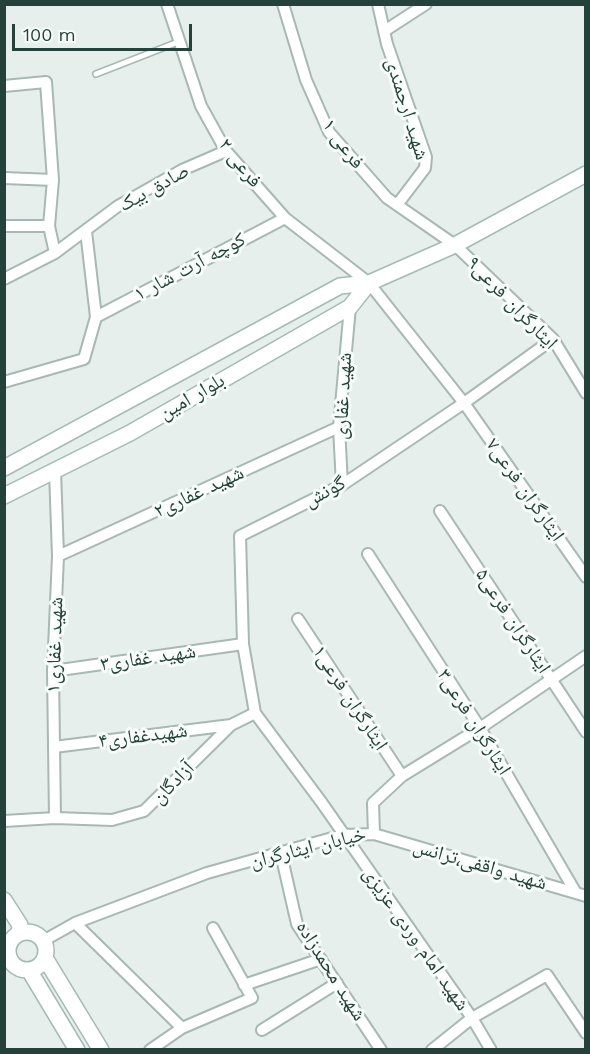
<!DOCTYPE html>
<html>
<head>
<meta charset="utf-8">
<style>
	body { margin:0 }
	#map { position:relative; width:590px; height:1054px; overflow:hidden; background:#e6efeb; font-family:"Work Sans",sans-serif }
	canvas { display:block }
	.frame { position:absolute; inset:0; border:6px solid #24423a; pointer-events:none }
	.scale { position:absolute; left:12px; top:24px; width:180px; height:27px; box-sizing:border-box; border:3px solid #24423a; border-top:0; padding-left:8px; font-size:18px; line-height:21px; white-space:nowrap; color:#24423a; -webkit-text-stroke:4px #f7fbf9; paint-order:stroke }
</style>
</head>
<body>
<div id="map">
<canvas width="590" height="1054"></canvas>
<div class="frame"></div>
<div class="scale">100 m</div>
</div>
<script>
const context = document.querySelector('canvas').getContext('2d');
context.lineJoin = 'round';
const toPath = rows => new Path2D(rows.map(r => 'M' + r).join(''));
function trace(path, color, width, dash) { context.strokeStyle = color; context.lineWidth = width; context.lineCap = dash ? 'butt' : 'round'; context.setLineDash(dash || []); context.stroke(path); }
function drawText(font, color, halo, rows, align = 'center') {
  context.font = font + ' "Work Sans","Noto Naskh Arabic",sans-serif'; context.lineWidth = 6; context.setLineDash([]); context.textBaseline = 'middle'; context.strokeStyle = halo; context.fillStyle = color; for (const [text, x, y, turn = 0] of rows) {
    context.save(); context.translate(x, y); context.rotate((+turn || 0) * Math.PI / 180); context.textAlign = isNaN(turn) ? turn : align; if (halo) context.strokeText(text, 0, 0); context.fillText(text, 0, 0); context.restore();
  }
}
const lane = toPath([
	[96,74,178,42]
]);
const street = toPath([
	[167,4,201,106,226,151,285,218,369,283,464,403,586,577],
	[283,4,306,80,329,132,387,198,455,245,553,339,586,393],
	[378,4,387,44,426,157,425,168,397,205],
	[386,30,426,4],
	[4,86,46,82,53,180,4,178],
	[53,180,49,226,55,253],
	[4,226,49,226],
	[4,279,55,253,118,206,182,170,226,151],
	[96,317,285,218],
	[4,382,84,359,96,317,86,231],
	[342,485,339,427,350,307],
	[440,511,586,732],
	[368,554,480,728,576,893],
	[58,556,339,427],
	[298,619,402,776],
	[53,671,243,644],
	[54,747,231,725],
	[55,818,53,671,58,556,55,471],
	[4,821,55,818,112,820,144,811,231,725,255,713],
	[374,834,586,896],
	[281,854,297,924,381,1050],
	[75,923,182,1028],
	[43,941,75,923,207,873,343,835,374,834,373,803,402,776,480,728,586,656],
	[244,985,321,959],
	[262,1030,337,983],
	[150,1050,182,1028,252,998,213,928],
	[432,1050,472,1018,547,975,586,1033],
	[491,1050,472,1018,322,803,255,713,243,644,240,536,342,485,464,403,553,339]
]);
const secondary = toPath([
	[4,468,340,286,369,283,455,245,586,174],
	[4,496,130,433,350,307,369,283],
	[4,900,20,925,19,934],
	'8 951a19 19 0 1 1 38 0a19 19 0 1 1-38 0Z',
	[45,958,101,1050],
	[29,970,77,1050]
]);
const streetNames = [
	["شهید ارجمندی",407,109,73],
	["فرعی ۱",343,144,54],
	["فرعی ۲",240,163,52],
	["صادق بیک",154,188,-29],
	["کوچه آرت شار ۱",190,267,-28],
	["ایثارگران فرعی۹",512,303,46],
	["شهید غفاری",343,396,-87],
	["بلوار امین",192,397,-30],
	["ایثارگران فرعی۷",525,490,55],
	["شهید غفاری۲",199,492,-25],
	["گونش",325,492,-28],
	["ایثارگران فرعی۵",513,621,57],
	["شهید غفاری۱",55,645,-88],
	["شهید غفاری۳",148,658,-8],
	["ایثارگران فرعی۱",350,698,57],
	["ایثارگران فرعی۳",474,722,58],
	["شهیدغفاری۴",143,736,-7],
	["آزادگان",173,783,-45],
	["خیابان ایثارگران",308,848,-14],
	["شهید واقفی،ترانس",480,865,16],
	["شهید امام وردی عزیزی",416,939,55],
	["شهید محمدزاده",331,971,58]
];
trace(lane, '#a8b8b2', 8);
trace(street, '#a8b8b2', 14);
trace(secondary, '#a4bbb3', 18);
trace(lane, '#fff', 5);
trace(street, '#fff', 10);
trace(secondary, '#fff', 15);
drawText('20px', '#24423a', '#f7fbf9', streetNames);
</script>
</body>
</html>
